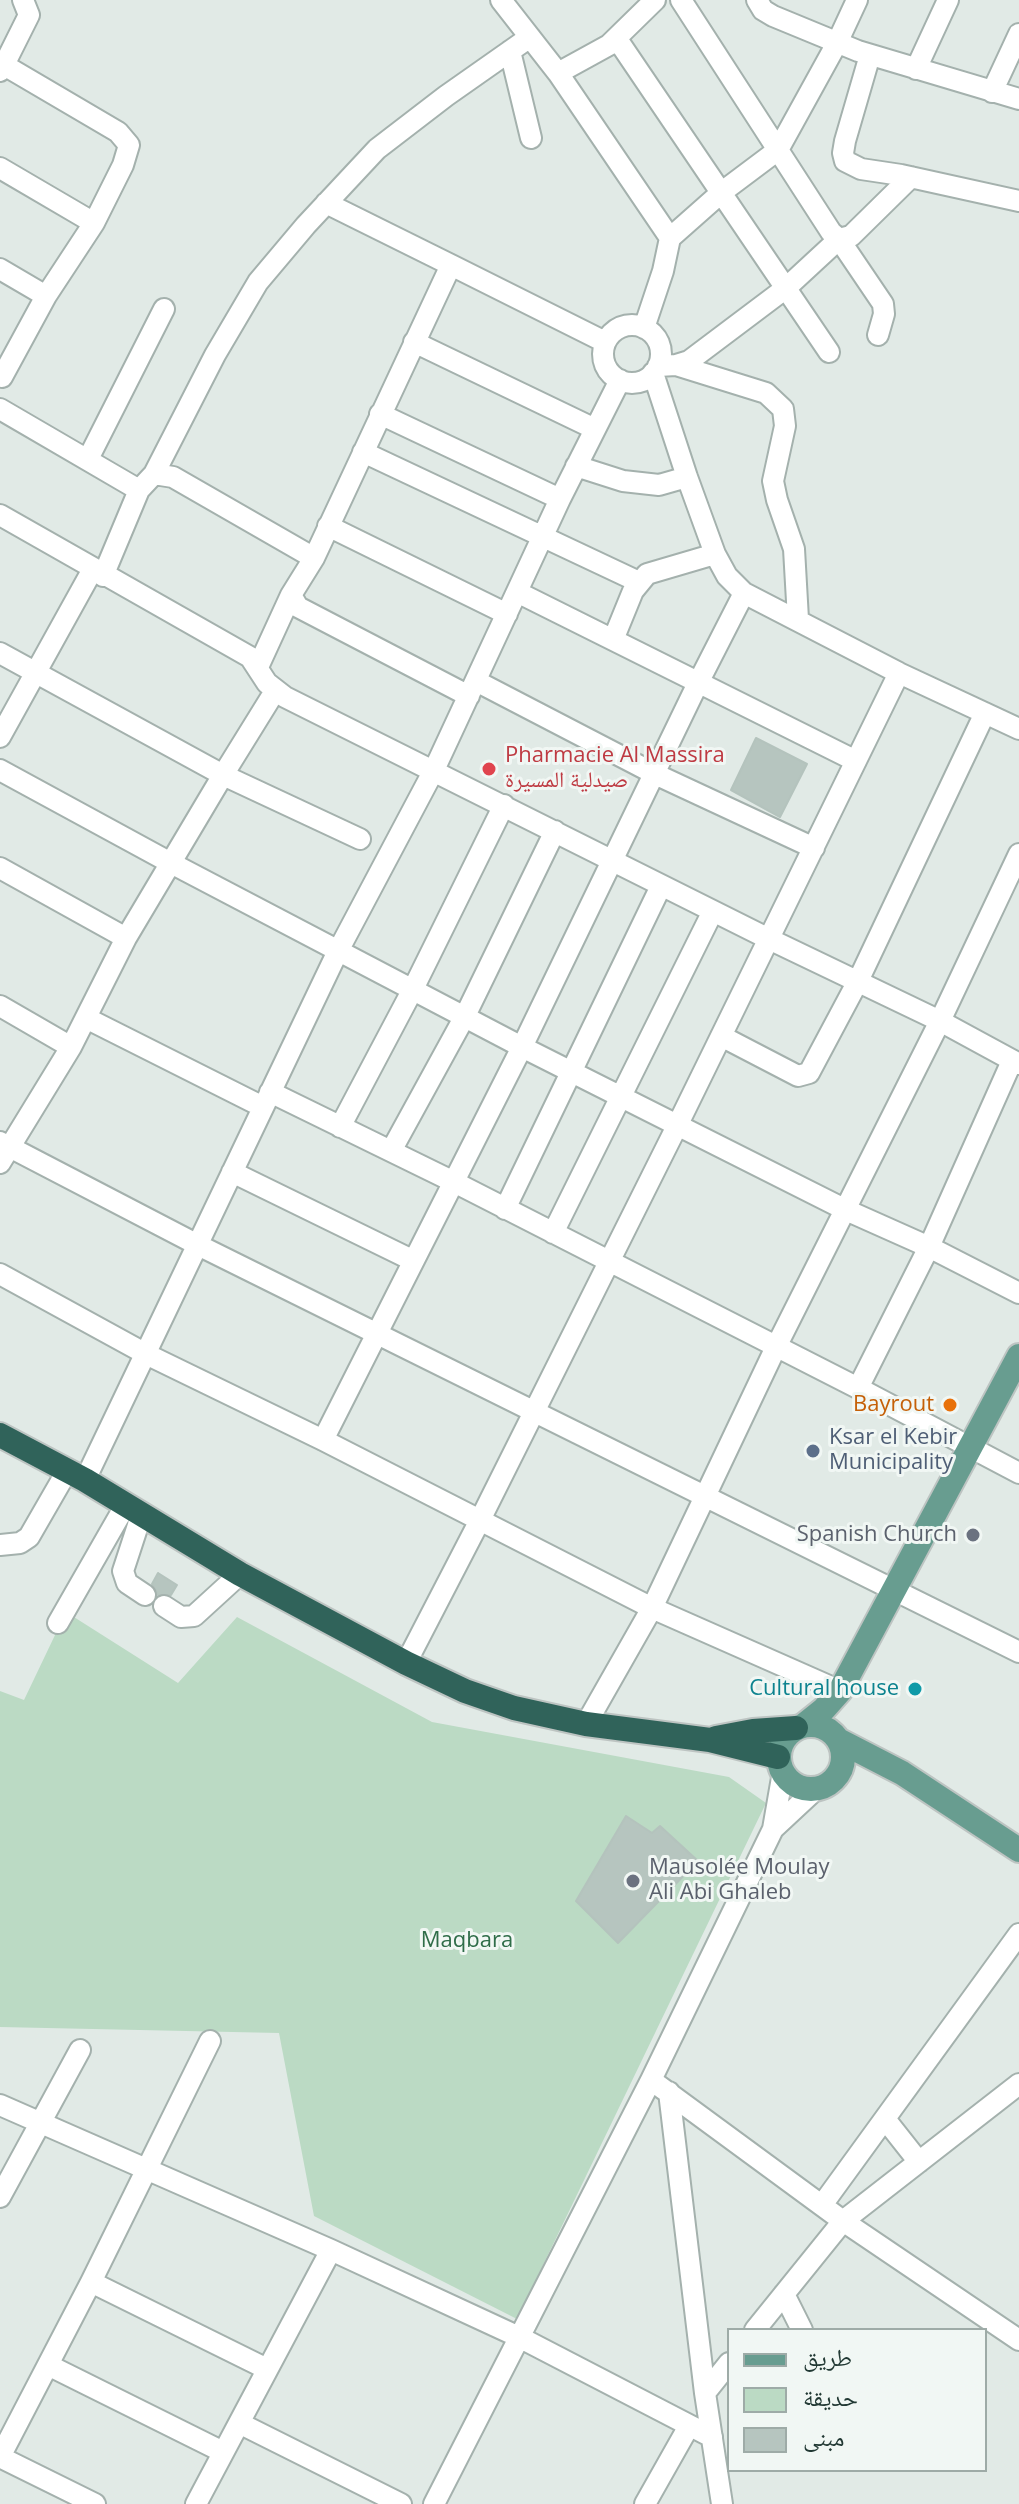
<!DOCTYPE html>
<html>
<head>
<meta charset="utf-8">
<style>
	body { margin:0 }
	#map { position:relative; width:1019px; height:2504px; overflow:hidden; background:#e1eae6; font-family:"Open Sans","Noto Naskh Arabic",sans-serif }
	canvas { display:block }
	.legend { position:absolute; left:727px; top:2328px; width:260px; height:144px; box-sizing:border-box; background:#f1f7f4; border:2px solid #9eaba7; margin:0; padding:10px 14px; list-style:none; font-size:24px; color:#223934 }
	.legend li { display:flex; align-items:center; gap:16px; height:40px }
	.legend b { width:40px; border:2px solid #9eaba7 }
</style>
</head>
<body>
<div id="map">
<canvas width="1019" height="2504"></canvas>
<ul class="legend">
<li><b style="height:10px;background:#689d90"></b>طريق</li>
<li><b style="height:22px;background:#bbdac4"></b>حديقة</li>
<li><b style="height:22px;background:#b6c5bf"></b>مبنى</li>
</ul>
</div>
<script>
const context = document.querySelector('canvas').getContext('2d');
context.lineJoin = 'round';
function fillPath(path, color) { context.fillStyle = color; context.fill(path, 'evenodd'); }
const toPath = rows => new Path2D(rows.map(r => 'M' + r).join(''));
function trace(path, color, width, dash) { context.strokeStyle = color; context.lineWidth = width; context.lineCap = dash ? 'butt' : 'round'; context.setLineDash(dash || []); context.stroke(path); }
function drawText(font, color, halo, rows, align = 'center') {
  context.font = font + ' "Open Sans","Noto Naskh Arabic",sans-serif'; context.lineWidth = 6; context.setLineDash([]); context.textBaseline = 'middle'; context.strokeStyle = halo; context.fillStyle = color; for (const [text, x, y, turn = 0] of rows) {
    context.save(); context.translate(x, y); context.rotate((+turn || 0) * Math.PI / 180); context.textAlign = isNaN(turn) ? turn : align; if (halo) context.strokeText(text, 0, 0); context.fillText(text, 0, 0); context.restore();
  }
}
const green = toPath([
	[66,1612,178,1683,237,1617,432,1722,729,1777,766,1803,517,2319,314,2216,279,2033,0,2027,0,1691,24,1700]
]);
const building = toPath([
	[756,738,807,764,780,817,731,790,756,738],
	[158,1573,177,1585,171,1595,158,1595,152,1584,158,1573],
	[626,1816,652,1833,660,1826,698,1861,618,1943,576,1901,626,1816]
]);
const minor = toPath([
	[501,0,558,73,609,45,655,0],
	[681,0,778,150,837,43,857,0],
	[757,0,763,10,773,16,858,51,1019,99],
	[617,39,829,352],
	[510,51,531,138],
	[870,55,845,141,843,153,845,161,861,169,901,175,1019,201],
	[4,65,29,15,23,0],
	[916,69,948,0],
	[0,71,4,65,118,132,129,145,123,165,94,223,0,168],
	[558,73,670,238],
	[992,92,1019,34],
	[326,203,451,265],
	[0,269,46,296],
	'603 354a29 29 0 1 1 58 0a29 29 0 1 1-58 0Z',
	[644,328,663,271,670,238,722,192,778,150,831,232,839,239,851,236,911,177],
	[414,342,595,429],
	[676,365,766,393,783,409,785,426,773,481,777,500,794,549,798,619],
	[658,366,676,365,689,361,786,288,839,239,883,304,884,314,878,335],
	[653,373,687,477,715,554,727,576,744,593,899,673,1019,729],
	[2,377,46,296,94,223],
	[0,409,139,490],
	[380,414,560,499],
	[363,452,639,582],
	[88,459,164,309],
	[576,466,623,481,659,485,687,477],
	[154,474,215,355,258,282,306,225,377,149,446,96,530,37],
	[0,515,250,657,267,683,285,697,769,939,940,1021,1019,1064],
	[328,526,507,614],
	[314,558,291,595,298,607,469,696],
	[103,576,139,490,154,474,173,477,314,558,451,265,605,342],
	[517,592,856,761],
	[613,640,633,591,647,574,715,554],
	[0,653,223,775,126,938,71,1047,0,1163],
	[258,667,291,595],
	[476,681,655,774,814,848],
	[275,691,223,775,360,839],
	[0,737,93,569],
	[0,770,169,862,522,1047,846,1210,929,1247,1019,1293],
	[0,868,126,938],
	[0,1006,71,1047],
	[86,1018,263,1107],
	[721,1036,798,1076,809,1073,858,981,985,713],
	[270,1092,454,1182,858,1388,1019,1473],
	[340,1127,413,989,504,805],
	[0,1142,198,1245,1019,1652],
	[391,1151,465,1016,555,831],
	[232,1172,412,1260],
	[505,1209,661,886],
	[553,1233,713,911],
	[0,1274,146,1354,323,1440,652,1608,840,1691],
	[858,1388,929,1247,1012,1061],
	[323,1440,522,1047,698,683,744,593],
	[85,1480,338,951,434,770,560,499,620,380],
	[141,1516,123,1571,127,1583,145,1595],
	[0,1545,20,1543,29,1537,67,1471],
	[164,1606,181,1617,194,1616,240,1574],
	[58,1623,125,1506],
	[406,1663,479,1522,678,1124,899,673],
	[586,1724,652,1608,776,1347,940,1021,1019,854],
	[773,1829,816,1789],
	[651,2080,843,2221,1019,2340],
	[669,2092,705,2393,722,2504],
	[0,2105,331,2250,519,2337,712,2437],
	[885,2119,919,2162],
	[0,2197,80,2050],
	[822,2205,1019,1934],
	[91,2282,267,2369],
	[784,2294,802,2330],
	[755,2330,843,2221,1019,2084],
	[48,2365,223,2452],
	[705,2393,729,2363],
	[239,2423,401,2504],
	[0,2457,91,2282,210,2041],
	[0,2457,95,2504],
	[196,2504,331,2250],
	[434,2504,651,2080,773,1829,783,1772],
	[645,2504,689,2426]
]);
const major = toPath([
	'779 1757a32 32 0 1 1 64 0a32 32 0 1 1-64 0Z',
	[804,1725,824,1709,840,1691,1019,1356],
	[840,1741,902,1773,1019,1850]
]);
const highway = toPath([
	[0,1435,85,1480,240,1574,406,1663,465,1691,514,1708,586,1724,710,1740,778,1757],
	[716,1738,753,1731,796,1728]
]);
const markers = [
	[489,769,8,"#e0444e"],
	[950,1405,8,"#e8710a"],
	[813,1451,8,"#5c6f8a"],
	[973,1535,8,"#6b7280"],
	[915,1689,8,"#0f9aa8"],
	[633,1881,8,"#6b7280"]
];
const healthNames = [
	["Pharmacie Al Massira",505,756],
	["صيدلية المسيرة",505,781]
];
const foodNames = [
	["Bayrout",934,1405]
];
const serviceNames = [
	["Ksar el Kebir",829,1438],
	["Municipality",829,1463]
];
const worshipNames = [
	["Spanish Church",957,1535],
	["Mausolée Moulay",649,1868,"left"],
	["Ali Abi Ghaleb",649,1893,"left"]
];
const cultureNames = [
	["Cultural house",899,1689]
];
const parkNames = [
	["Maqbara",467,1941]
];
fillPath(green, '#bbdac4');
fillPath(building, '#b6c5bf');
trace(building, '#b4c3bd', 2);
trace(minor, '#a4b1ad', 24);
trace(major, '#bdc4c2', 28);
trace(highway, '#bdc4c2', 28);
trace(minor, '#fff', 20);
trace(major, '#689d90', 24);
trace(highway, '#30635a', 24);
for (const [x, y, r, color] of markers) { const dot = new Path2D(); dot.arc(x, y, r, 0, 2 * Math.PI); context.fillStyle = color; context.fill(dot); trace(dot, '#f1f7f4', 3); }
drawText('22px', '#be3a42', '#f1f7f4', healthNames, 'left');
drawText('22px', '#c56008', '#f1f7f4', foodNames, 'right');
drawText('22px', '#4e5e75', '#f1f7f4', serviceNames, 'left');
drawText('22px', '#5b616d', '#f1f7f4', worshipNames, 'right');
drawText('22px', '#0d838f', '#f1f7f4', cultureNames, 'right');
drawText('22px', '#2f6d49', '#f1f7f4', parkNames);
</script>
</body>
</html>
